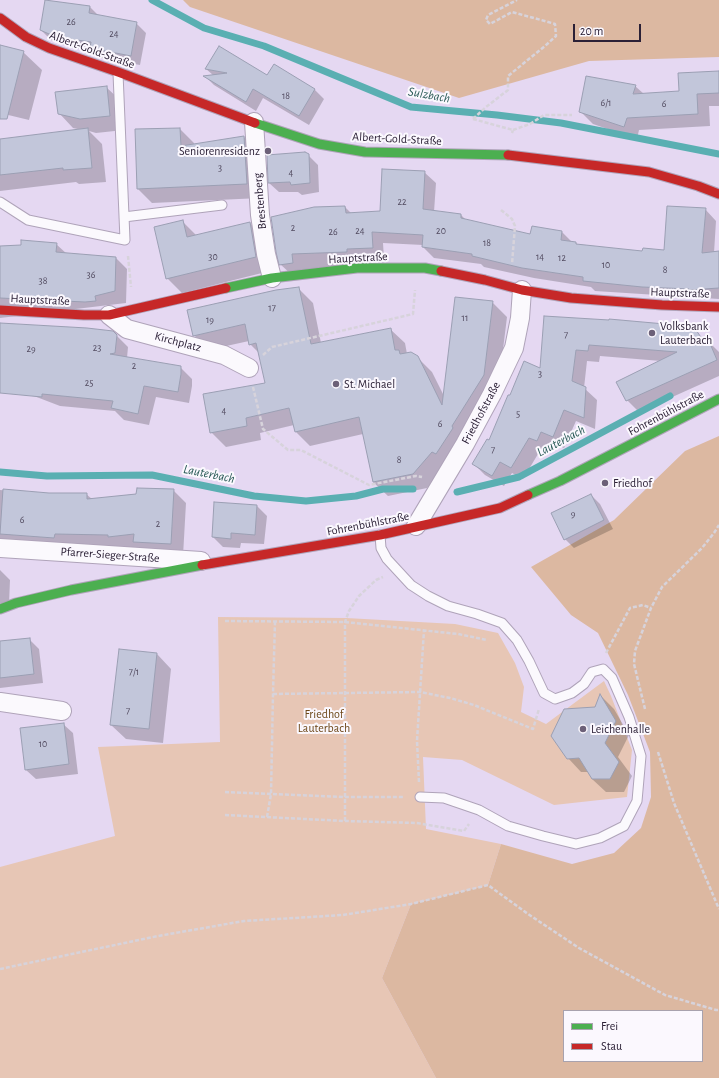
<!DOCTYPE html>
<html>
<head>
<meta charset="utf-8">
<style>
	body { margin:0 }
	#map { position:relative; width:719px; height:1078px; overflow:hidden; background:#e5d8f2; font-family:"Alegreya Sans",sans-serif }
	canvas { display:block }
	.legend { position:absolute; left:563px; top:1010px; width:140px; height:52px; box-sizing:border-box; background:#fbf8fe; border:1px solid #a8a2ae; margin:0; padding:5px 7px; list-style:none; font-size:12px; color:#2b2036 }
	.legend li { display:flex; align-items:center; gap:8px; height:20px }
	.legend b { width:20px; border:1px solid #a8a2ae }
	.scale { position:absolute; left:573px; top:24px; width:68px; height:18px; box-sizing:border-box; border:2px solid #2b2036; border-top:0; padding-left:5px; font-size:12px; line-height:14px; white-space:nowrap; color:#2b2036; -webkit-text-stroke:3px #fbf8fe; paint-order:stroke }
</style>
</head>
<body>
<div id="map">
<canvas width="719" height="1078"></canvas>
<ul class="legend">
<li><b style="height:5px;background:#4caf50"></b>Frei</li>
<li><b style="height:5px;background:#c62828"></b>Stau</li>
</ul>
<div class="scale">20 m</div>
</div>
<script>
const context = document.querySelector('canvas').getContext('2d');
context.lineJoin = 'round';
function fillPath(path, color) { context.fillStyle = color; context.fill(path, 'evenodd'); }
const toPath = rows => new Path2D(rows.map(r => 'M' + r).join(''));
function trace(path, color, width, dash) { context.strokeStyle = color; context.lineWidth = width; context.lineCap = dash ? 'butt' : 'round'; context.setLineDash(dash || []); context.stroke(path); }
function drawText(font, color, halo, rows, align = 'center') {
  context.font = font + ' "Alegreya Sans",sans-serif'; context.lineWidth = 4; context.setLineDash([]); context.textBaseline = 'middle'; context.strokeStyle = halo; context.fillStyle = color; for (const [text, x, y, turn = 0] of rows) {
    context.save(); context.translate(x, y); context.rotate((+turn || 0) * Math.PI / 180); context.textAlign = isNaN(turn) ? turn : align; if (halo) context.strokeText(text, 0, 0); context.fillText(text, 0, 0); context.restore();
  }
}
const green = toPath([
	[218,617,346,618,455,624,498,633,515,663,524,687,521,712,546,724,604,681,611,696,632,750,627,797,554,805,462,760,423,757,426,829,501,844,488,885,411,904,382,978,436,1078,0,1078,0,867,115,836,98,747,220,742]
]);
const forest = toPath([
	[183,0,719,0,719,57,589,61,459,98,190,7],
	[719,436,719,1078,436,1078,382,978,411,904,488,885,501,844,572,864,614,853,641,828,651,797,650,752,628,695,598,633,571,615,531,567,614,520,685,451],
	[564,1011,702,1011,702,1061,564,1061]
]);
const shadow = toPath([
	[90,7,99,16,136,23,146,33,140,65,101,58,93,51,66,46,51,40,41,30],
	[0,46,23,52,42,70,29,120,0,113],
	[206,69,314,89,324,99,309,125,263,98,256,111,214,85,205,76,213,75],
	[719,72,719,106,709,106,710,126,639,130,637,139,593,124,580,111,635,86,644,94,680,92],
	[106,87,121,101,124,130,96,133,89,131,102,144,106,182,79,184,76,182,0,191,0,140,82,130,73,128,59,113],
	[180,129,194,143,194,145,244,137,258,152,261,198,152,203,138,189,136,130],
	[308,155,318,165,319,192,302,195,298,192,279,192,269,183],
	[424,172,436,183,434,212,461,215,466,220,531,235,562,232,572,242,576,243,578,245,643,252,665,251,705,209,716,221,714,253,719,252,719,299,595,291,591,287,534,278,484,267,481,264,434,258,423,247,423,245,383,243,384,259,292,275,280,264,345,207,352,214,380,212],
	[182,221,197,236,250,223,265,238,270,271,182,293,167,278],
	[56,244,67,254,116,258,127,269,126,303,0,318,0,247],
	[298,288,313,303,321,343,390,329,405,343,407,354,417,357,432,372,444,396,492,302,507,317,498,390,447,465,427,488,388,496,373,482,363,434,310,446,296,432,294,425,260,433,261,440,226,447,211,432,266,384,259,353,250,344,249,341,208,350,194,335],
	[545,317,675,326,680,330,695,331,707,343,709,342,719,352,719,376,639,412,627,400,661,361,600,356,599,362,587,361,584,388,597,400,595,429,576,421,564,448,553,443,549,452,541,449,523,479,512,473,504,486,485,475,474,464,541,370],
	[0,324,117,336,128,347,127,358,180,367,192,379,192,386,189,403,156,397,149,425,124,420,115,411,60,406,0,383],
	[0,490,49,494,86,494,92,499,173,490,186,503,183,556,147,554,140,547,121,549,0,542],
	[591,495,600,504,613,529,574,548,565,539],
	[257,506,267,516,264,544,241,543,240,548,223,547,213,537],
	[0,570,10,580,9,604,0,603],
	[29,639,39,649,43,683,0,688,0,642],
	[157,654,171,669,163,743,126,739,111,725],
	[601,696,614,709,629,735,618,757,632,776,624,792,606,792,592,779,588,772,581,772,568,758,596,708],
	[63,724,73,733,78,774,36,779,26,770]
]);
const stream = toPath([
	[152,0,204,28,264,46,411,107,497,115,561,123,719,154],
	[0,472,47,476,152,475,254,496,306,501,356,496,383,489,413,489],
	[457,492,519,477,670,396]
]);
const building = toPath([
	[45,0,90,6,89,13,137,22,131,56,90,48,91,42,56,37,40,30,45,0],
	[0,45,24,51,7,119,0,119,0,45],
	[219,46,267,75,274,64,315,89,299,116,253,89,246,102,203,76,227,73,205,69,219,46],
	[719,71,719,93,697,94,698,114,627,118,624,127,579,112,586,76,636,85,633,94,679,91,678,73,719,71],
	[107,86,110,116,80,119,58,114,55,92,107,86],
	[88,128,92,168,63,170,63,168,0,175,0,139,88,128],
	[180,128,181,146,244,136,247,184,137,189,135,129,180,128],
	[305,152,309,154,310,183,291,185,290,182,268,183,267,155,305,152],
	[382,169,425,171,423,209,461,214,461,218,530,234,532,226,562,231,561,240,576,242,576,244,642,251,643,248,664,250,667,206,706,208,702,253,719,251,719,288,689,290,689,289,642,287,583,281,583,277,522,268,472,256,472,254,422,247,423,235,372,232,373,248,347,249,347,252,292,254,293,263,279,265,276,252,271,217,314,207,345,206,346,213,380,211,382,169],
	[183,220,187,237,250,222,256,257,166,279,154,227,183,220],
	[21,240,57,243,56,252,116,257,115,291,95,296,96,301,85,302,0,298,0,246,21,245,21,240],
	[299,287,311,344,391,328,395,350,399,350,400,354,411,352,418,356,442,405,455,297,493,301,484,375,452,426,453,428,436,454,432,452,413,474,373,482,359,417,295,432,289,408,246,418,247,426,210,433,203,394,265,383,256,343,249,345,245,324,193,336,187,310,276,290,299,287],
	[544,316,609,320,609,319,676,325,677,330,691,328,696,330,705,343,709,341,717,360,626,401,616,382,677,352,589,345,588,351,576,350,572,381,586,387,584,418,564,410,553,437,541,432,537,441,529,438,511,468,500,462,492,476,472,464,487,439,489,440,508,395,510,395,524,361,540,368,544,316],
	[0,323,87,328,113,331,117,335,115,353,110,354,181,366,181,374,178,392,144,386,138,414,111,408,113,401,42,394,42,397,0,393,0,323],
	[137,488,174,489,171,544,133,542,134,534,108,537,108,535,55,534,54,538,0,534,3,489,49,493,87,493,87,499,136,494,137,488],
	[591,494,604,520,564,540,551,513,591,494],
	[214,502,257,505,255,535,231,533,231,539,212,537,214,502],
	[30,638,34,674,0,678,0,641,30,638],
	[119,649,157,653,149,729,110,725,119,649],
	[600,694,616,721,605,743,619,762,610,779,592,779,579,758,567,759,551,736,564,709,595,707,600,694],
	[64,723,69,764,25,770,20,728,64,723]
]);
const path = toPath([
	[473,119,486,107,508,90,508,76,545,46,556,36,555,24,541,20,512,12,490,24,486,20,488,15,517,0],
	[473,119,513,130,512,133],
	[513,130,530,124,544,115,572,115],
	[501,210,512,219,515,226,512,264],
	[128,256,131,287],
	[263,355,272,347,413,314,415,290],
	[253,387,263,429,288,450,301,450,369,485,416,476,422,477],
	[225,621,345,622,458,634,487,640],
	[606,653,630,608,643,605,651,608],
	[273,694,420,692,450,698,474,705,533,729,539,709],
	[645,709,634,664,635,651,651,608,662,587,702,548,714,533,719,525],
	[658,752,674,803,719,909],
	[419,782,417,741,424,630],
	[225,792,345,797,404,797],
	[225,815,345,821,417,823,464,831,469,824],
	[267,817,271,794,273,694,275,621],
	[345,821,345,622,349,611,359,596,376,580,383,577],
	[0,969,158,936,244,921,343,915,411,904,488,885,528,914,579,948,665,995,716,1010,719,1010]
]);
const lane = toPath([
	[0,202,28,220,125,240,118,73],
	[124,217,222,205],
	[380,535,381,548,387,559,411,585,428,596,448,606,477,614,502,623,517,640,529,661,544,693,555,699,572,693,584,684,592,672,603,669,612,678,629,717,641,756,637,801,624,826,600,838,576,844,543,836,508,826,479,810,444,798,420,797]
]);
const street = toPath([
	[254,122,260,215,266,254,272,278],
	[109,315,127,329,224,355,249,368],
	[416,526,465,444,492,394,514,348,520,318,522,290],
	[0,548,201,561],
	[0,702,62,711]
]);
const fast = toPath([
	[255,123,319,144,365,152,508,155],
	[226,288,272,278,357,268,425,268,441,271],
	[528,495,560,481,719,399],
	[0,609,16,603,71,590,202,565]
]);
const jam = toPath([
	[0,18,26,37,49,48,118,72,255,123],
	[508,155,649,172,698,186,719,194],
	[441,271,485,280,522,290,571,298,662,305,719,307],
	[0,310,84,315,109,315,226,288],
	[202,565,380,535,500,508,528,495]
]);
const markers = [
	[268,151,4,"#6c6078"],
	[652,333,4,"#6c6078"],
	[336,384,4,"#6c6078"],
	[605,483,4,"#6c6078"],
	[583,729,4,"#6c6078"]
];
const numberNames = [
	["26",71,22],
	["24",114,34],
	["18",286,96],
	["6/1",606,103],
	["6",664,104],
	["3",220,168],
	["4",291,173],
	["22",402,202],
	["2",293,228],
	["24",360,231],
	["20",441,231],
	["26",333,232],
	["18",487,243],
	["30",213,257],
	["14",540,257],
	["12",562,258],
	["10",606,265],
	["8",665,270],
	["36",91,275],
	["38",43,281],
	["17",272,308],
	["11",465,318],
	["19",210,320],
	["7",566,335],
	["23",97,348],
	["29",31,349],
	["2",134,366],
	["3",540,374],
	["25",89,383],
	["4",224,411],
	["5",518,414],
	["6",440,424],
	["7",493,450],
	["8",399,460],
	["9",573,514],
	["6",22,520],
	["2",158,524],
	["7/1",134,672],
	["7",128,711],
	["10",43,744]
];
const streetNames = [
	["Albert-Gold-Straße",92,50,20],
	["Albert-Gold-Straße",397,139,3],
	["Brestenberg",260,201,-95],
	["Hauptstraße",358,258,-3],
	["Hauptstraße",680,293,2],
	["Hauptstraße",40,300,3],
	["Kirchplatz",178,342,15],
	["Friedhofstraße",481,413,-62],
	["Fohrenbühlstraße",666,413,-28],
	["Fohrenbühlstraße",368,524,-11],
	["Pfarrer-Sieger-Straße",110,555,4]
];
const poiNames = [
	["Seniorenresidenz",260,151,"right"],
	["Volksbank",660,326],
	["Lauterbach",660,340],
	["St. Michael",344,384],
	["Friedhof",613,483],
	["Leichenhalle",591,729]
];
const parkNames = [
	["Friedhof",324,714],
	["Lauterbach",324,728]
];
const waterNames = [
	["Sulzbach",429,95,10],
	["Lauterbach",561,441,-28],
	["Lauterbach",209,474,11]
];
fillPath(green, '#e7c6b5');
fillPath(forest, '#dcb8a1');
fillPath(shadow, '#0003');
trace(stream, '#5aafb2', 7);
fillPath(building, '#c2c6da');
trace(building, '#9b9fb3', 1);
trace(lane, '#afa3b9', 11);
trace(street, '#afa3b9', 20);
trace(fast, '#afa3b9', 11);
trace(jam, '#afa3b9', 11);
trace(path, '#d7d3db', 2.5, [4, 2]);
trace(lane, '#fbf9fd', 9);
trace(street, '#fbf9fd', 18);
trace(fast, '#4caf50', 9);
trace(jam, '#c62828', 9);
for (const [x, y, r, color] of markers) { const dot = new Path2D(); dot.arc(x, y, r, 0, 2 * Math.PI); context.fillStyle = color; context.fill(dot); trace(dot, '#fbf8fe', 1.5); }
drawText('10px', '#514a5f', null, numberNames);
drawText('12px', '#2b2036', '#fbf8fe', streetNames);
drawText('12px', '#2b2036', '#fbf8fe', poiNames, 'left');
drawText('12px', '#6d4718', '#fbf8fe', parkNames);
drawText('italic 13px', '#295a56', '#fbf8fe', waterNames);
</script>
</body>
</html>
